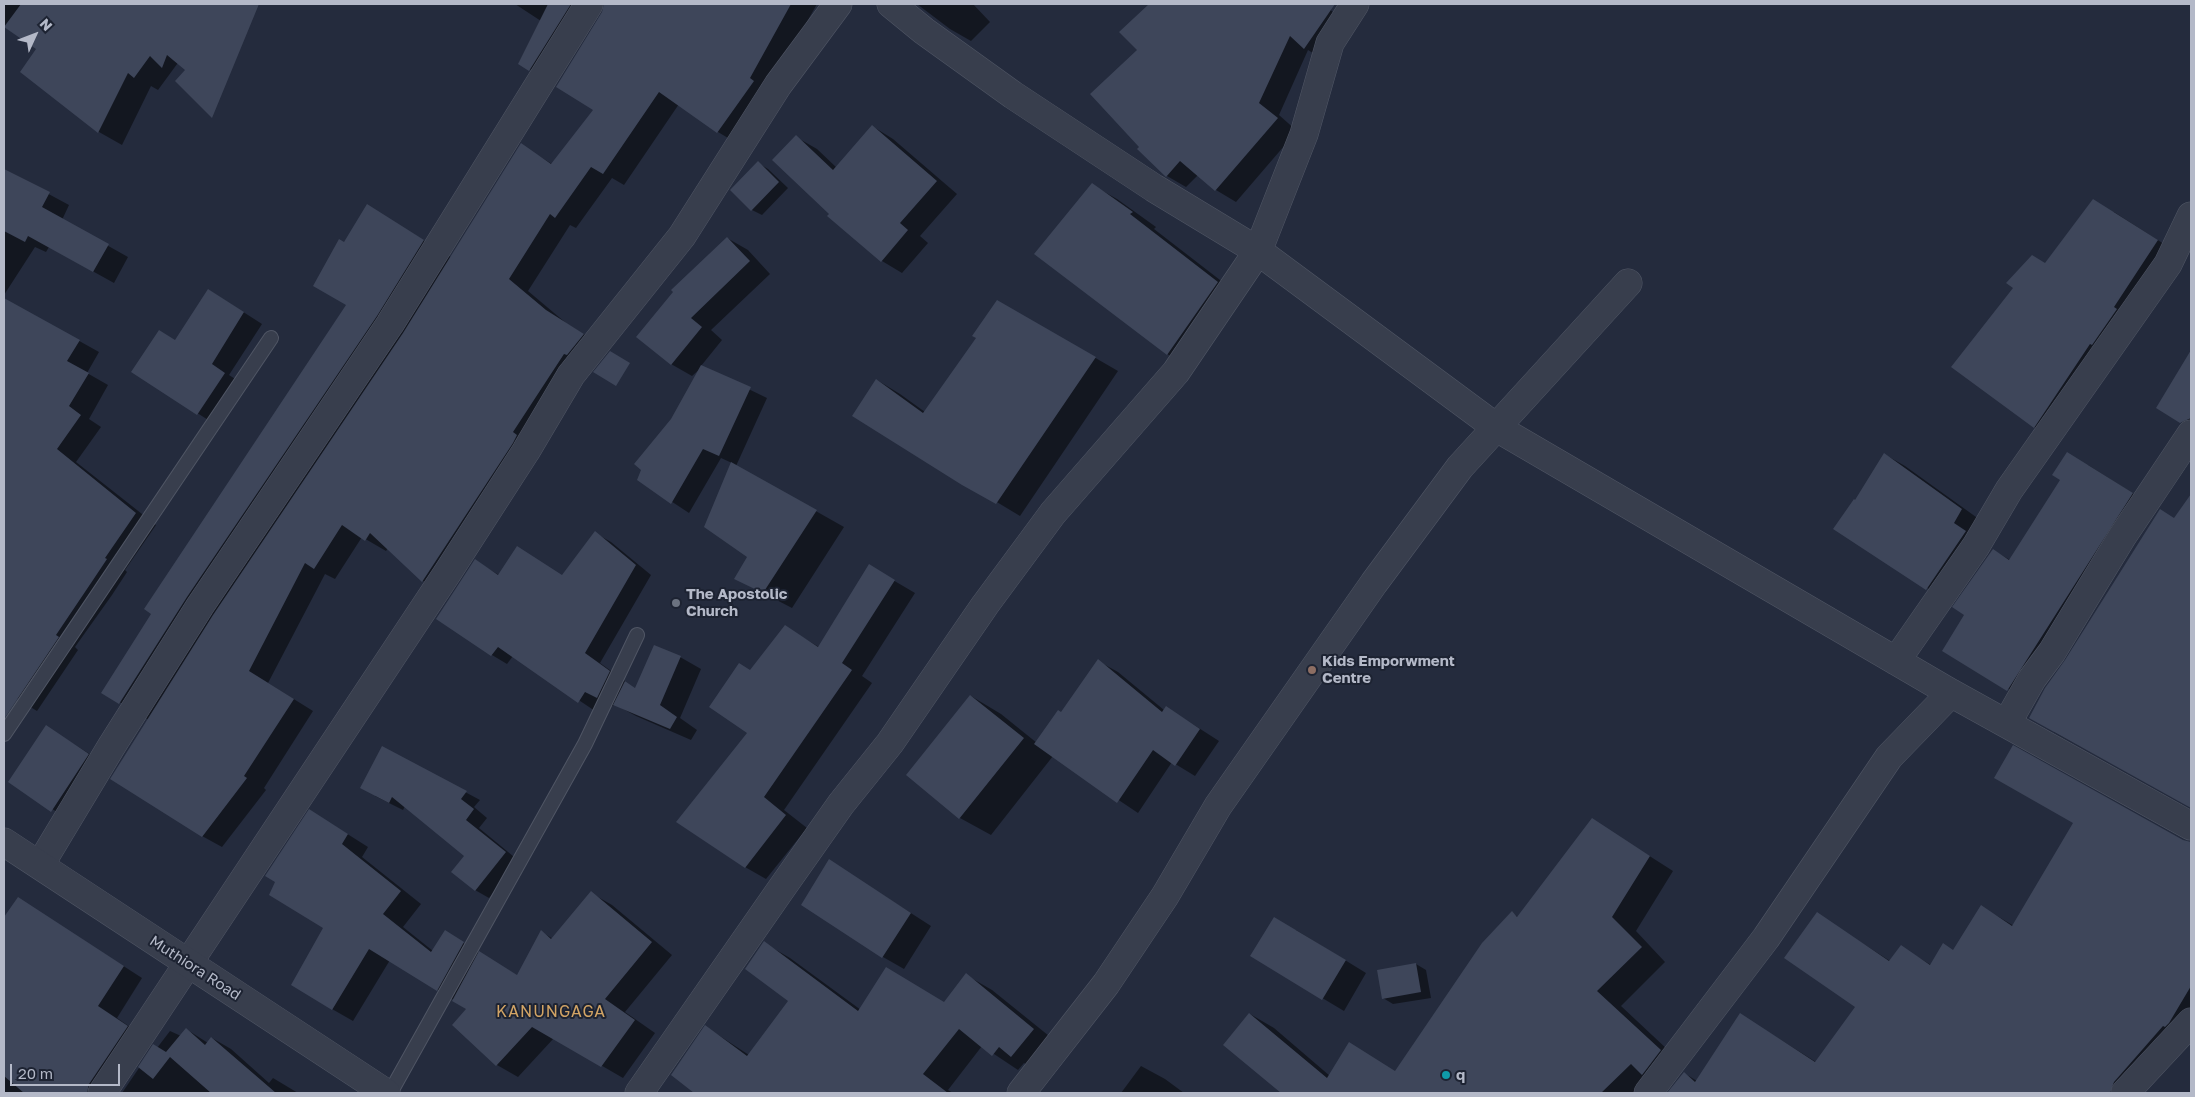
<!DOCTYPE html>
<html>
<head>
<meta charset="utf-8">
<style>
	body { margin:0 }
	#map { position:relative; width:2195px; height:1097px; overflow:hidden; background:#242b3d; font-family:"Golos Text",sans-serif }
	canvas { display:block }
	.frame { position:absolute; inset:0; border:5px solid #b4b9c8; pointer-events:none }
	.north { position:absolute; left:10px; top:10px; width:50px; height:50px; -webkit-text-stroke:4px #1d2332; paint-order:stroke; rotate:47deg; font-size:14px; font-weight:700; line-height:20px; text-align:center; color:#b4b9c8 }
	.north::after { content:''; display:block; margin:auto; width:18px; height:22px; background:#b4b9c8; clip-path:polygon(50% 0,100% 100%,50% 72%,0 100%) }
	.scale { position:absolute; left:10px; top:1064px; width:110px; height:22px; box-sizing:border-box; border:2px solid #b4b9c8; border-top:0; padding-left:6px; font-size:15px; line-height:18px; white-space:nowrap; color:#b4b9c8; -webkit-text-stroke:4px #1d2332; paint-order:stroke }
</style>
</head>
<body>
<div id="map">
<canvas width="2195" height="1097"></canvas>
<div class="frame"></div>
<div class="north">N</div>
<div class="scale">20 m</div>
</div>
<script>
const context = document.querySelector('canvas').getContext('2d');
context.lineJoin = 'round';
function fillPath(path, color) { context.fillStyle = color; context.fill(path, 'evenodd'); }
const toPath = rows => new Path2D(rows.map(r => 'M' + r).join(''));
function trace(path, color, width, dash) { context.strokeStyle = color; context.lineWidth = width; context.lineCap = dash ? 'butt' : 'round'; context.setLineDash(dash || []); context.stroke(path); }
function drawText(font, color, halo, rows, align = 'center') {
  context.font = font + ' "Golos Text",sans-serif'; context.lineWidth = 4; context.setLineDash([]); context.textBaseline = 'middle'; context.strokeStyle = halo; context.fillStyle = color; for (const [text, x, y, turn = 0] of rows) {
    context.save(); context.translate(x, y); context.rotate((+turn || 0) * Math.PI / 180); context.textAlign = isNaN(turn) ? turn : align; if (halo) context.strokeText(text, 0, 0); context.fillText(text, 0, 0); context.restore();
  }
}
const shadow = toPath([
	[4,4,219,4,191,67,180,60,158,90,151,86,122,145,99,132,22,71,38,49,4,25],
	[515,4,599,4,550,81,519,63,541,21],
	[606,4,817,4,738,144,718,132,679,104,624,185,612,178,576,228,570,225,528,291,566,323,603,346,443,593,423,581,388,548,386,551,362,537,335,579,325,574,268,683,313,711,264,788,266,790,222,847,202,836,149,720,103,692,348,305,344,243,368,206,451,257,521,145,552,164,595,109],
	[917,4,973,4,990,22,971,41,950,29],
	[1151,4,1328,4,1326,6,1348,25,1324,60,1308,50,1279,115,1297,131,1236,202,1216,190,1198,175,1186,187,1167,176,1141,147,1139,50,1121,32],
	[872,126,893,139,957,194,920,236,928,243,902,273,882,261,831,214,796,137,817,149,837,168],
	[758,163,768,169,788,188,762,215,752,210],
	[4,170,69,205,62,220,128,257,114,283,49,247,46,252,35,247,4,295],
	[1092,185,1117,199,1156,227,1154,229,1242,297,1192,368,1167,354],
	[2114,212,2178,253,2055,439,2034,427,2015,288],
	[727,238,748,250,770,274,711,330,722,340,701,366,767,398,736,466,844,527,792,608,736,579,748,556,732,463,721,458,689,513,639,480,701,368,692,376,671,364,638,337],
	[209,290,262,324,229,375,243,384,216,425,133,372,176,341],
	[4,299,99,352,87,373,108,385,89,419,101,427,76,462,156,525,125,570,127,572,112,595,75,647,78,650,37,711,4,691],
	[997,301,1118,371,1020,516,854,416,877,380,900,394,925,412,978,338],
	[2191,353,2191,428,2158,408],
	[1884,454,1905,466,1983,522,1948,601,1835,529,1856,501],
	[2088,465,2153,506,2029,701,1944,651,1966,615,1993,550,2010,560,2061,480],
	[2185,504,2191,508,2191,807,2054,732,2174,519],
	[595,533,611,542,651,575,600,663,636,689,680,657,701,669,680,718,697,730,691,740,636,716,614,704,613,706,602,701,595,711,513,656,507,664,492,655,475,561,499,575,563,576],
	[869,566,915,593,862,676,872,683,784,810,807,828,766,879,745,867,750,671,785,627,819,647],
	[1098,661,1118,672,1164,710,1166,707,1219,741,1195,776,1172,762,1138,813,1053,756,991,835,960,818,971,696,1001,714,1037,743,1061,714],
	[47,727,107,765,71,821,10,782],
	[383,748,480,800,474,807,487,818,479,828,519,861,489,898,475,890,465,856,405,806,403,810,375,796],
	[1593,820,1673,871,1636,931,1665,962,1621,1006,1684,1065,1663,1093,1283,1093,1225,1044,1250,1014,1274,1028,1330,1076,1396,1072,1512,913,1518,917],
	[330,823,368,847,362,857,421,904,403,927,433,951,445,932,518,976,542,932,553,939,591,893,612,905,672,955,625,1012,655,1033,623,1078,554,1038,518,1077,497,1065,468,1009,390,960,353,1021,332,1009,325,928],
	[2183,841,2191,843,2191,1039,2140,1093,1669,1093,1684,1073,1697,1081,1741,1015,1816,1062,1857,1007,1817,914,1890,961,1901,947,1931,965,1953,951,1982,907,2014,926],
	[830,861,931,926,904,969,883,957],
	[18,898,142,978,117,1018,146,1038,109,1093,4,1093,4,919],
	[1296,930,1366,973,1344,1011,1252,956],
	[764,943,790,958,861,1010,944,1003,966,975,992,990,1059,1044,1037,1071,1024,1063,1018,1070,982,1046,948,1090,953,1093,696,1093,672,1075,706,1027,749,1055,790,1001],
	[1416,964,1426,970,1431,998,1393,1004,1383,998],
	[186,1029,208,1043,212,1038,231,1049,269,1083,273,1078,298,1093,122,1093,154,1046,157,1048,170,1031,181,1036],
	[1141,1066,1165,1079,1184,1093,1121,1093]
]);
const building = toPath([
	[21,4,259,4,212,118,175,81,185,70,167,55,162,68,150,56,134,78,128,73,98,133,20,72,36,49,4,27],
	[548,4,571,4,529,71,518,64],
	[604,4,791,4,750,78,754,81,717,133,659,92,603,174,591,167,555,218,550,214,509,279,546,310,584,334,567,355,564,354,513,432,517,435,513,443,422,582,370,533,365,541,342,525,314,569,305,563,249,671,294,699,244,776,247,778,202,837,110,779,213,615,403,333,521,143,551,164,593,110,556,87,602,12],
	[1149,4,1335,4,1304,49,1290,36,1259,103,1278,118,1215,191,1180,161,1166,177,1137,149,1139,147,1090,94,1137,50,1119,32],
	[872,125,937,181,900,223,908,230,881,262,827,216,829,214,772,160,796,135,833,170],
	[758,161,779,182,751,211,730,190],
	[4,169,50,192,42,207,109,244,93,272,28,236,25,242,4,231],
	[1092,183,1133,212,1130,214,1218,282,1167,355,1034,254],
	[2093,199,2158,240,2114,307,2117,309,2092,345,2090,344,2034,428,1951,367,2013,288,2006,283,2032,255,2045,263],
	[367,204,424,240,377,316,187,597,119,704,101,693,151,614,144,609,346,305,313,286,339,239,344,242],
	[727,237,750,261,691,318,702,327,671,365,636,337,673,292,671,290],
	[208,289,244,312,212,364,225,373,197,415,131,372,159,330,175,340],
	[4,298,80,340,67,361,89,373,69,406,81,415,57,449,136,513,105,558,107,559,91,583,56,635,59,637,4,719],
	[997,300,1096,357,996,504,962,485,852,416,876,379,923,413,976,338,972,336],
	[2191,350,2191,418,2180,423,2156,408],
	[610,351,630,363,616,386,593,372],
	[701,365,751,387,719,456,703,449,671,504,637,480,641,470,634,464,671,419],
	[2067,452,2133,493,2007,691,1942,651,1964,615,1952,607,1993,549,2009,560,2060,480,2052,475],
	[1884,453,1962,509,1954,523,1966,531,1926,590,1833,529,1854,499,1855,500],
	[731,462,817,510,763,593,734,579,747,557,704,527],
	[2191,494,2191,808,2029,718,2045,688,2065,660,2160,509,2174,518],
	[595,531,636,565,585,653,610,671,597,698,585,692,578,703,498,647,491,656,436,619,475,559,498,575,517,546,562,575],
	[869,564,895,580,842,663,852,670,764,797,786,815,745,868,676,822,747,733,709,707,739,663,750,670,785,625,818,647],
	[654,645,681,656,660,705,677,717,670,729,613,705,625,681,635,688],
	[1098,659,1162,712,1166,706,1200,729,1175,766,1153,750,1117,803,1034,744,1058,710,1061,712],
	[970,695,1024,738,959,819,906,775],
	[46,725,89,754,51,812,8,782],
	[2013,745,2183,840,2191,842,2191,986,2169,1023,2165,1027,2163,1026,2114,1082,2110,1093,1667,1093,1684,1072,1695,1082,1740,1013,1815,1062,1855,1007,1784,958,1817,912,1889,961,1901,945,1930,965,1943,943,1953,950,1981,905,2012,926,2073,823,1994,778],
	[382,746,467,791,461,799,474,809,466,820,506,852,475,891,451,872,464,856,392,797,389,803,360,788],
	[309,809,348,834,342,844,401,891,383,914,431,952,445,930,464,942,437,991,369,949,332,1010,291,985,323,928,269,895,275,882,265,876],
	[1592,818,1650,856,1612,917,1642,947,1597,991,1661,1050,1642,1075,1631,1064,1601,1093,1281,1093,1223,1045,1249,1013,1327,1078,1349,1042,1395,1071,1482,943,1512,911,1517,917],
	[829,859,911,913,882,958,801,905],
	[591,891,652,942,605,999,635,1020,601,1067,532,1027,496,1066,452,1025,466,1009,452,1001,479,951,517,975,541,930,551,939],
	[18,897,124,966,98,1006,128,1026,89,1084,87,1093,24,1093,4,1076,4,917],
	[1274,917,1346,960,1322,1000,1250,956],
	[764,941,858,1011,886,967,944,1002,966,973,1034,1029,1011,1057,999,1047,992,1056,959,1029,923,1074,948,1093,694,1093,671,1075,705,1025,747,1056,788,1001,745,969],
	[1416,963,1421,992,1382,999,1377,970],
	[186,1028,205,1045,211,1037,276,1093,211,1093,170,1057,153,1079,138,1067,153,1044,166,1052]
]);
const service = toPath([
	[4,734,271,338],
	[390,1093,585,744,637,635]
]);
const minor = toPath([
	[891,4,924,31,1013,95,1154,188,1258,251,1497,428,1951,693,2191,826],
	[1896,661,1976,546,2009,490,2168,264,2191,216],
	[2007,723,2032,679,2052,652,2122,537,2191,434],
	[40,865,111,747,200,606,390,324,589,4],
	[102,1093,448,572,526,451,571,375,682,236,778,85,838,4],
	[639,1093,779,892,841,804,890,743,985,605,1053,513,1176,372,1258,251,1304,134,1330,43,1355,4],
	[1021,1093,1106,984,1165,896,1218,806,1374,583,1460,467,1628,283],
	[1648,1093,1766,938,1889,757,1951,693],
	[2125,1093,2191,1022]
]);
const tertiary = toPath([
	[4,842,386,1093]
]);
const markers = [
	[676,603,5,"#6b7280"],
	[1312,670,5,"#8d6e63"],
	[1446,1075,5,"#0f9aa8"]
];
const poiNames = [
	["The Apostolic",686,594],
	["Church",686,611],
	["Kids Emporwment",1322,661],
	["Centre",1322,678],
	["q",1456,1075]
];
const streetNames = [
	["Muthiora Road",195,968,33]
];
const neighbourhoodNames = [
	["KANUNGAGA",551,1012]
];
fillPath(shadow, '#0007');
fillPath(building, '#3e465a');
trace(service, '#505665', 16);
trace(minor, '#505665', 29);
trace(tertiary, '#505665', 29);
trace(service, '#383e4d', 14);
trace(minor, '#383e4d', 28);
trace(tertiary, '#383e4d', 28);
for (const [x, y, r, color] of markers) { const dot = new Path2D(); dot.arc(x, y, r, 0, 2 * Math.PI); context.fillStyle = color; context.fill(dot); trace(dot, '#1d2332', 2); }
drawText('bold 15px', '#b4b9c8', '#1d2332', poiNames, 'left');
drawText('15px', '#b4b9c8', '#1d2332', streetNames);
context.letterSpacing = '1px';
drawText('16px', '#d2a465', '#1d2332', neighbourhoodNames);
context.letterSpacing = '0px';
</script>
</body>
</html>
